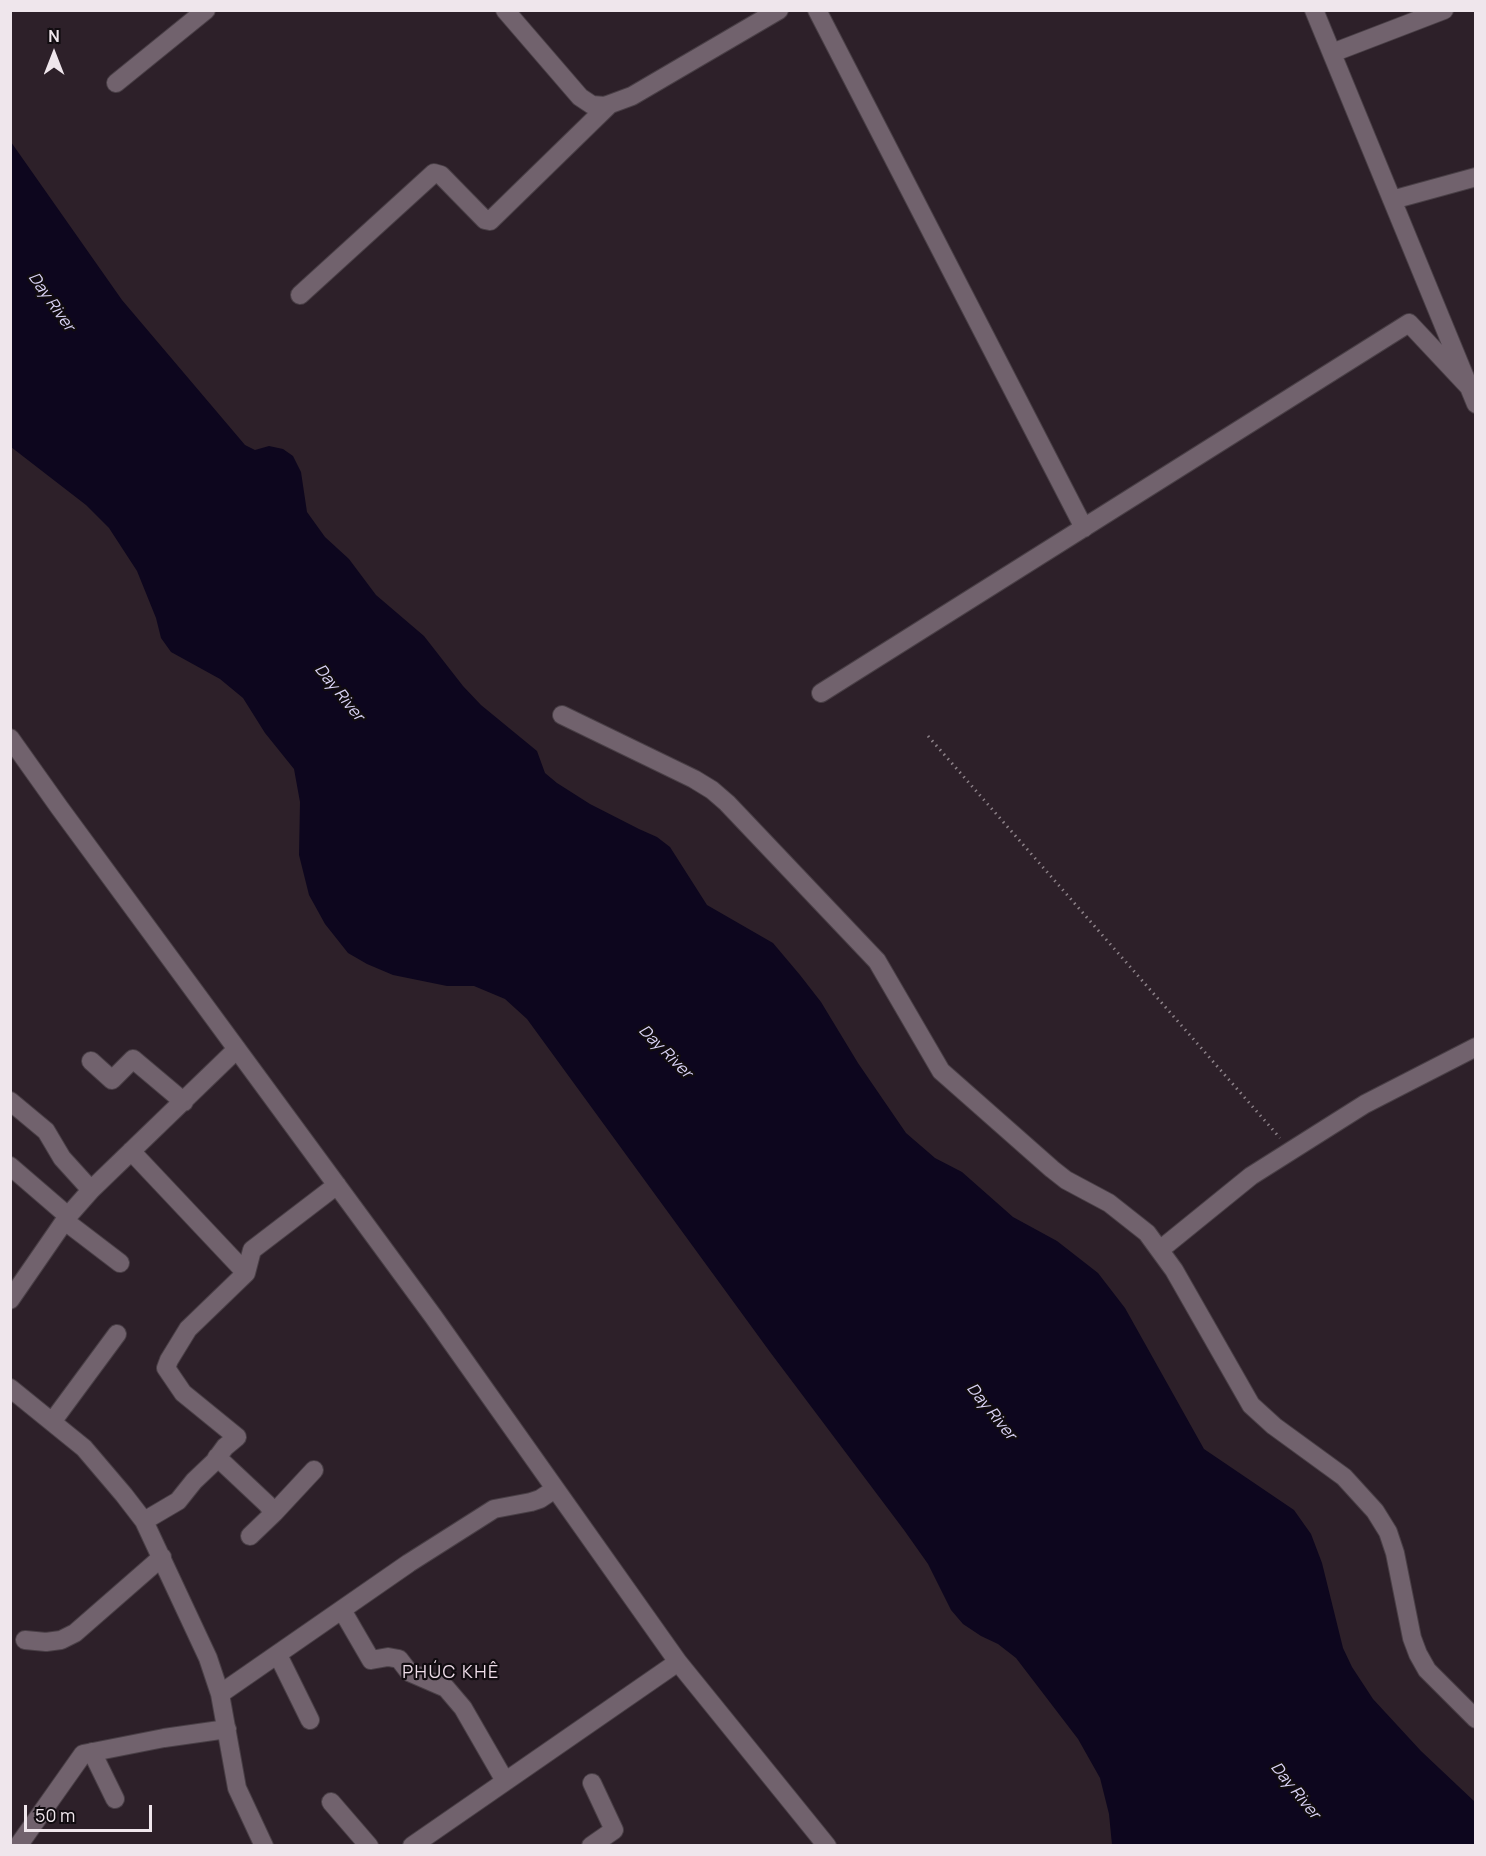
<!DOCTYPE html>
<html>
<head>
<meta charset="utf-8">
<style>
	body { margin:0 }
	#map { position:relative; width:1486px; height:1856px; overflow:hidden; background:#2d2029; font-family:Manrope,sans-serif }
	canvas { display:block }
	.frame { position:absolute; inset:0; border:12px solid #efe6ec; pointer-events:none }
	.north { position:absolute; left:24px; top:24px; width:60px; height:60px; -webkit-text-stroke:4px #110c10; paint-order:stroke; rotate:0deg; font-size:16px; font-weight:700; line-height:24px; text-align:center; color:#efe6ec }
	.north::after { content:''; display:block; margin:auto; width:21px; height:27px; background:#efe6ec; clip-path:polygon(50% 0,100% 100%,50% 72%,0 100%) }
	.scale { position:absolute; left:24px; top:1805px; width:128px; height:27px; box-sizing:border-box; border:3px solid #efe6ec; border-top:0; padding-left:8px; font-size:18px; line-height:21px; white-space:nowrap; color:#efe6ec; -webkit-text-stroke:4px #110c10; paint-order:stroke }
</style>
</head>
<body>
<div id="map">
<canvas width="1486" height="1856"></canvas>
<div class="frame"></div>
<div class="north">N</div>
<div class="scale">50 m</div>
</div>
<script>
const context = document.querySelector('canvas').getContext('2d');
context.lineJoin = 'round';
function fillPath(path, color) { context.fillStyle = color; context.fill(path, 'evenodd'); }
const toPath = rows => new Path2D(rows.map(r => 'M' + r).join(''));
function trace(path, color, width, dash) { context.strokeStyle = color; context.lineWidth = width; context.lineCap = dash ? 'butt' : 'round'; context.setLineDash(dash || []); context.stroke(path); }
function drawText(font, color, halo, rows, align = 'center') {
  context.font = font + ' Manrope,sans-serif'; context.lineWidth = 4.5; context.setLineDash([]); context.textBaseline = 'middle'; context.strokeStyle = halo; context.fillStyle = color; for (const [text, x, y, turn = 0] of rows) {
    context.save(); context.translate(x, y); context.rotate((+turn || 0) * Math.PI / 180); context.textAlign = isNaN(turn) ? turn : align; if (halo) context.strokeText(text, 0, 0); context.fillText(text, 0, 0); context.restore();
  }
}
const water = toPath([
	[11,142,122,300,245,445,255,450,269,446,283,449,293,456,301,472,307,512,325,537,349,559,376,595,424,636,463,686,481,705,537,751,545,773,557,783,590,804,639,829,657,837,670,847,707,905,773,943,800,975,821,1002,858,1063,906,1133,935,1158,962,1172,1013,1217,1057,1241,1098,1273,1125,1308,1204,1449,1294,1510,1311,1534,1322,1563,1343,1648,1352,1667,1373,1699,1421,1751,1475,1802,1475,1845,1112,1845,1109,1814,1100,1778,1078,1739,1016,1658,998,1644,981,1636,963,1624,951,1610,928,1564,904,1530,770,1352,527,1019,505,999,474,986,447,986,393,975,367,964,348,953,325,924,309,895,299,855,300,802,294,769,265,733,243,698,220,679,171,652,161,638,156,618,137,571,109,528,86,505,11,447]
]);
const path = toPath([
	[928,736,1280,1138]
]);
const minor = toPath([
	[505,10,580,97,592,105,605,106,632,96,779,10],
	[817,10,1084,528],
	[1314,10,1476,404],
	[1332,53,1444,10],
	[116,83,206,10],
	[1392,200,1476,177],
	[300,295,434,173,441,175,485,220,490,221,609,105],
	[821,693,1409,323,1469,387],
	[562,715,694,779,712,790,727,803,877,961,941,1071,1052,1169,1066,1180,1109,1203,1147,1233,1174,1270,1251,1405,1274,1426,1344,1477,1375,1511,1388,1532,1395,1553,1412,1638,1418,1654,1427,1670,1476,1719],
	[10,738,59,807,433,1316,678,1662,827,1846],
	[91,1061,112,1080,133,1059,184,1102],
	[10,1101,46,1131,62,1158,91,1190],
	[131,1151,246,1273],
	[10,1166,68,1216],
	[65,1221,120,1263],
	[1161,1249,1251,1176,1365,1104,1476,1047],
	[10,1300,68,1216,91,1190,237,1049],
	[10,1388,84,1448,124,1495,144,1521,208,1658,220,1694,237,1788,264,1846],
	[52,1422,117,1334],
	[217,1457,267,1504,274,1513,250,1536],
	[274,1513,314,1470],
	[144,1521,178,1501,194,1481,214,1462,225,1447,237,1437,183,1393,166,1368,169,1360,188,1329,246,1273,252,1250,337,1185],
	[342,1610,371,1660,388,1657,399,1659,409,1672,446,1688,463,1708,505,1781],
	[25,1640,46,1642,61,1640,75,1633,162,1557],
	[278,1655,310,1720],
	[220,1694,409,1563,494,1509,531,1502,540,1499,555,1489],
	[92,1752,115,1799],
	[331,1802,369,1846],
	[18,1846,83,1754,164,1738,227,1729],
	[412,1846,678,1662],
	[591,1846,614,1830,592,1783]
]);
const waterNames = [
	["Day River",51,302,55],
	["Day River",339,693,51],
	["Day River",665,1052,45],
	["Day River",991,1412,51],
	["Day River",1295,1791,51]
];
const quarterNames = [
	["PHÚC KHÊ",451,1673]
];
fillPath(water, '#0d061e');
trace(minor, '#493f46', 20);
trace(path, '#8c8188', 3, [1.5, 4.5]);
trace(minor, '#71626d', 18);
drawText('italic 16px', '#dbd4f7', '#110c10', waterNames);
context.letterSpacing = '1.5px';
drawText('18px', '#eedce8', '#110c10', quarterNames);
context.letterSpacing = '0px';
</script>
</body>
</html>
